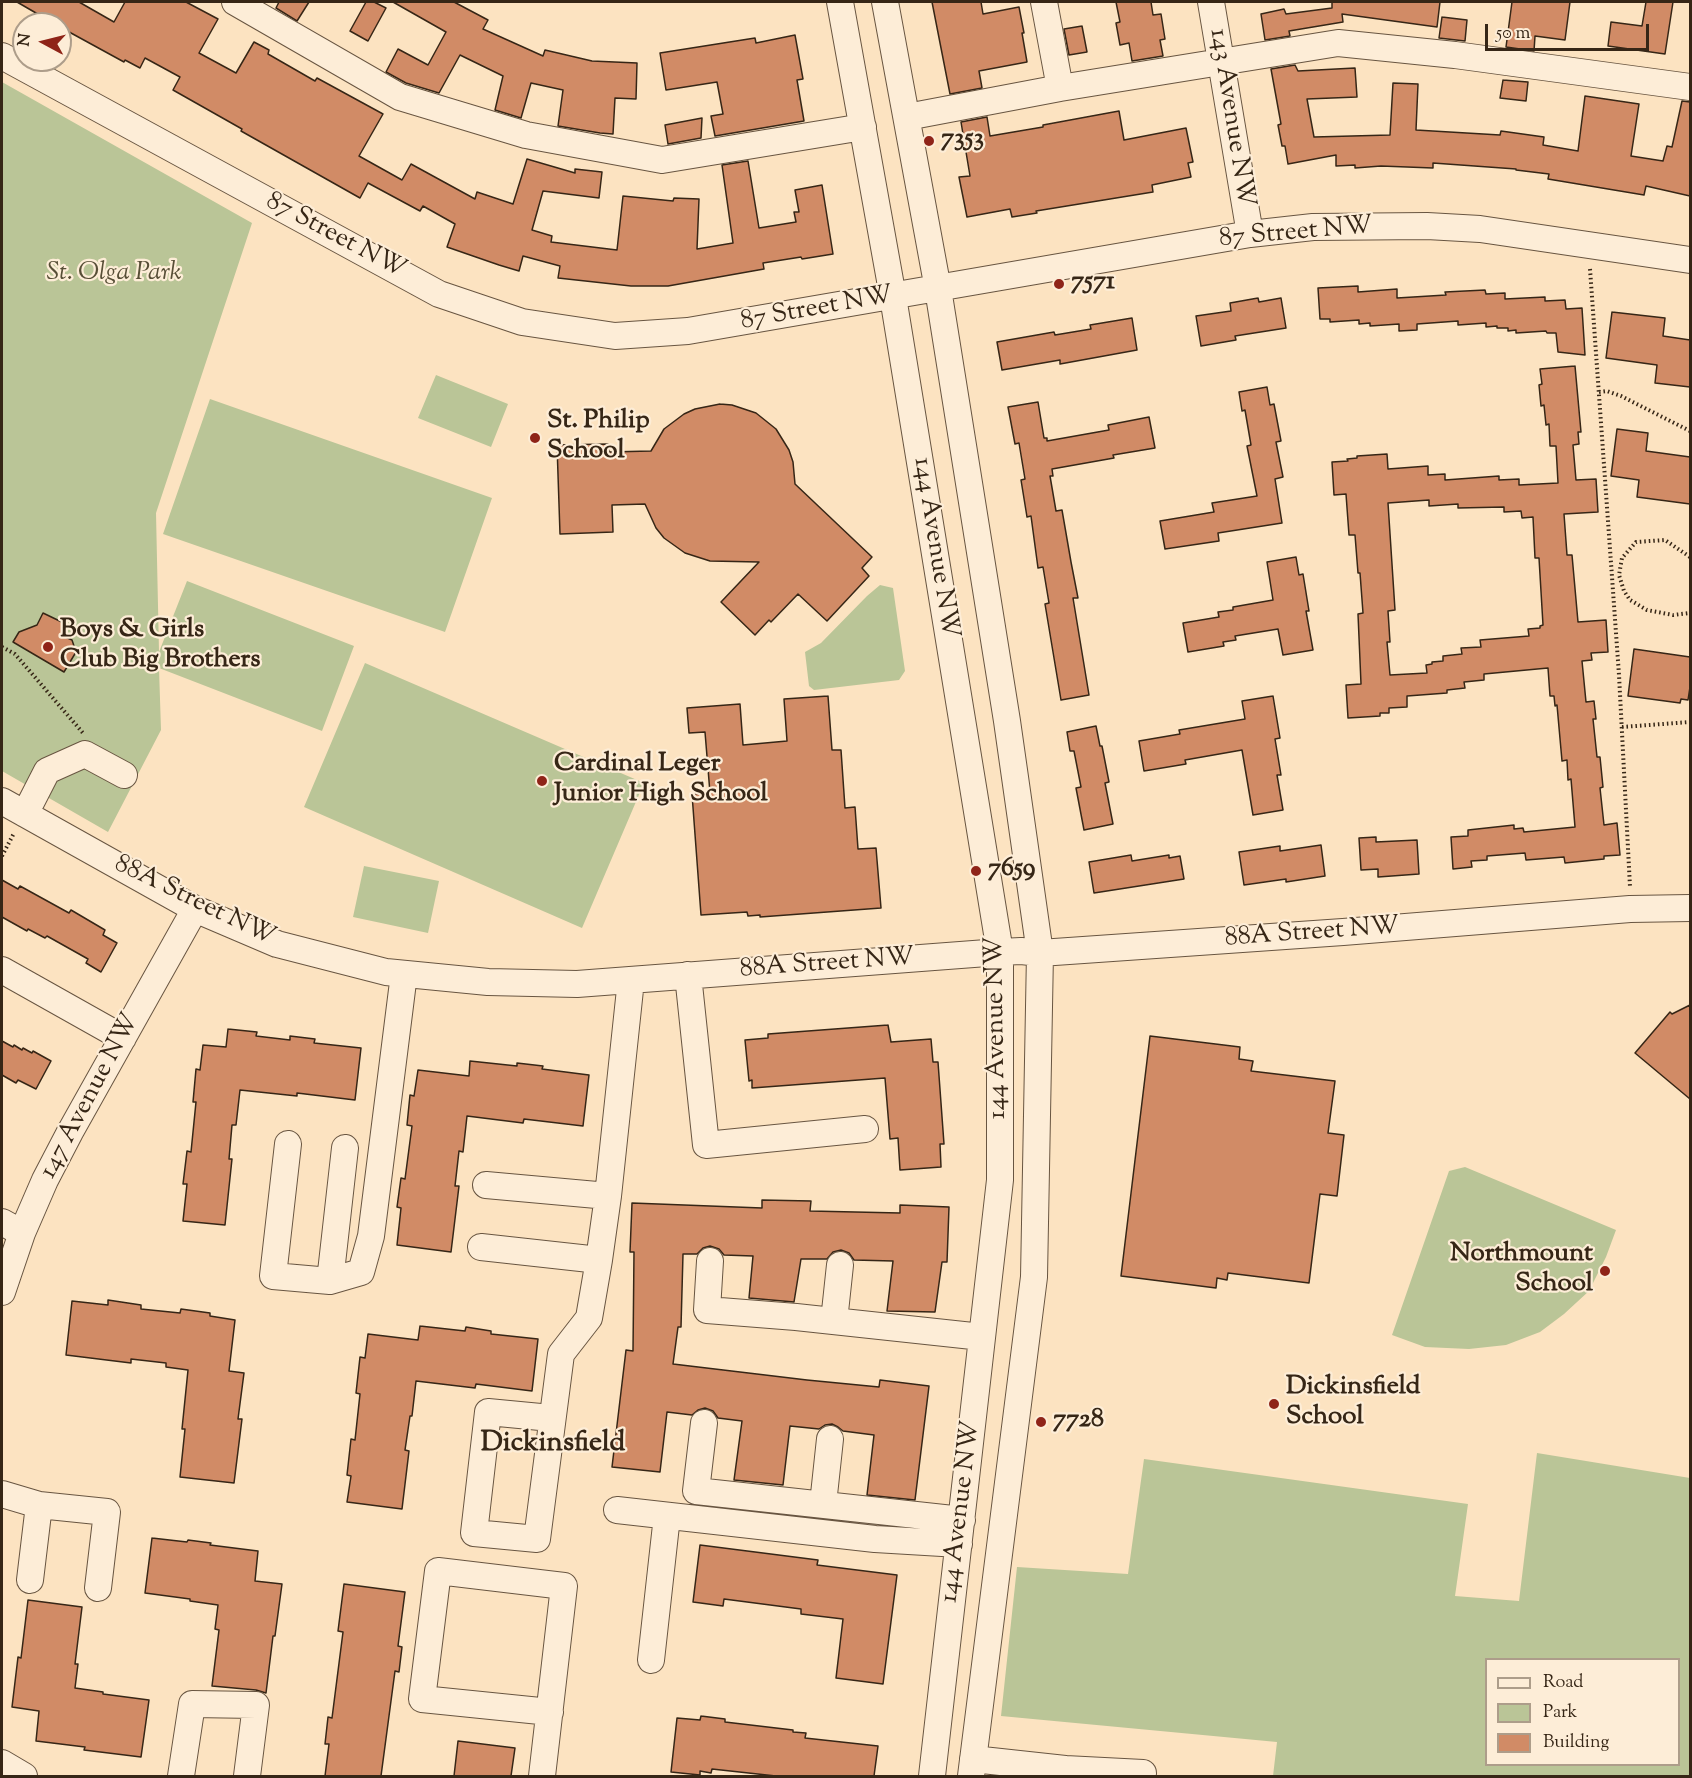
<!DOCTYPE html>
<html>
<head>
<meta charset="utf-8">
<style>
	body { margin:0 }
	#map { position:relative; width:1692px; height:1778px; overflow:hidden; background:#fce3c1; font-family:"Sorts Mill Goudy",serif }
	canvas { display:block }
	.frame { position:absolute; inset:0; border:3px solid #362616; pointer-events:none }
	.legend { position:absolute; left:1485px; top:1658px; width:195px; height:108px; box-sizing:border-box; background:#fdedd7; border:2px solid #ad9d8a; margin:0; padding:8px 10px; list-style:none; font-size:18px; color:#362616 }
	.legend li { display:flex; align-items:center; gap:12px; height:30px }
	.legend b { width:30px; border:2px solid #ad9d8a }
	.north { position:absolute; left:12px; top:12px; width:60px; height:60px; box-sizing:border-box; background:#fdedd7; border:2px solid #ad9d8a; border-radius:50%; rotate:277deg; font-size:16px; font-weight:700; line-height:24px; text-align:center; color:#362616 }
	.north::after { content:''; display:block; margin:auto; width:21px; height:27px; background:#8f2418; clip-path:polygon(50% 0,100% 100%,50% 72%,0 100%) }
	.scale { position:absolute; left:1485px; top:24px; width:164px; height:27px; box-sizing:border-box; border:3px solid #362616; border-top:0; padding-left:8px; font-size:18px; line-height:21px; white-space:nowrap; color:#362616; -webkit-text-stroke:4px #fdedd7; paint-order:stroke }
</style>
</head>
<body>
<div id="map">
<canvas width="1692" height="1778"></canvas>
<div class="frame"></div>
<ul class="legend">
<li><b style="height:8px;background:#fdedd7"></b>Road</li>
<li><b style="height:16px;background:#bac597"></b>Park</li>
<li><b style="height:16px;background:#d18b66"></b>Building</li>
</ul>
<div class="north">N</div>
<div class="scale">50 m</div>
</div>
<script>
const context = document.querySelector('canvas').getContext('2d');
context.lineJoin = 'round';
function fillPath(path, color) { context.fillStyle = color; context.fill(path, 'evenodd'); }
const toPath = rows => new Path2D(rows.map(r => 'M' + r).join(''));
function trace(path, color, width, dash) { context.strokeStyle = color; context.lineWidth = width; context.lineCap = dash ? 'butt' : 'round'; context.setLineDash(dash || []); context.stroke(path); }
function drawText(font, color, halo, rows, align = 'center') {
  context.font = font + ' "Sorts Mill Goudy",serif'; context.lineWidth = 4.5; context.setLineDash([]); context.textBaseline = 'middle'; context.strokeStyle = halo; context.fillStyle = color; for (const [text, x, y, turn = 0] of rows) {
    context.save(); context.translate(x, y); context.rotate((+turn || 0) * Math.PI / 180); context.textAlign = isNaN(turn) ? turn : align; if (halo) context.strokeText(text, 0, 0); context.fillText(text, 0, 0); context.restore();
  }
}
const green = toPath([
	[2,82,252,223,156,513,159,652,187,581,354,646,322,731,159,668,161,730,108,832,2,771],
	[436,375,508,404,491,447,418,418],
	[210,399,492,498,445,632,163,534],
	[880,585,893,588,905,671,899,680,814,690,809,686,805,652,821,643,867,596],
	[365,663,644,783,582,928,304,807],
	[364,866,439,881,428,933,353,917],
	[1465,1167,1616,1230,1606,1257,1589,1291,1564,1314,1540,1332,1506,1345,1469,1349,1425,1347,1392,1335,1449,1171],
	[1537,1453,1690,1478,1690,1776,1273,1776,1277,1742,1001,1716,1017,1567,1128,1574,1144,1459,1468,1504,1455,1596,1519,1601],
	[1486,1660,1678,1660,1678,1764,1486,1764]
]);
const building = toPath([
	[17,2,79,2,114,22,125,2,186,2,218,19,199,53,236,73,254,42,269,50,268,54,315,81,317,78,383,114,359,156,402,180,411,164,475,199,477,192,513,204,527,159,575,173,575,169,602,172,599,198,543,191,532,230,552,236,551,242,617,250,623,196,673,201,674,198,699,199,697,249,733,243,722,165,748,161,759,228,796,222,794,212,799,212,795,190,822,185,833,254,802,259,801,257,763,263,764,269,668,286,631,286,558,278,560,266,523,256,519,271,499,265,447,247,455,224,423,206,420,211,368,183,360,198,241,131,242,129,173,90,180,77,145,58,140,68,125,60,124,62,60,27,60,24,55,24,17,2],
	[279,2,309,2,297,21,276,8,279,2],
	[366,2,374,2,386,8,368,41,350,31,366,2],
	[393,2,454,2,488,20,483,29,543,56,545,50,592,61,637,63,636,99,615,98,613,134,600,133,558,126,563,90,531,83,521,118,495,110,503,76,460,55,439,93,406,83,386,72,398,49,428,65,446,32,393,2],
	[932,2,981,2,983,14,1019,7,1024,33,1022,33,1027,62,979,71,982,88,950,94,932,2],
	[1116,2,1151,2,1153,15,1161,14,1165,39,1160,40,1163,56,1132,61,1129,43,1120,45,1116,23,1120,22,1116,2],
	[1332,2,1440,2,1437,27,1342,14,1343,22,1289,31,1290,36,1265,40,1261,14,1284,9,1286,14,1332,8,1332,2],
	[1512,2,1570,2,1565,40,1535,36,1534,51,1506,47,1512,2],
	[1646,2,1673,2,1665,54,1608,46,1611,22,1642,26,1646,2],
	[1442,17,1467,20,1465,41,1439,38,1442,17],
	[1082,26,1087,52,1069,55,1064,29,1082,26],
	[795,35,803,79,797,80,804,121,715,136,711,116,723,114,717,82,666,90,660,53,755,38,756,43,795,35],
	[1295,65,1298,71,1355,68,1357,97,1307,99,1314,137,1390,135,1393,83,1418,84,1416,130,1500,135,1501,131,1544,137,1543,145,1578,151,1585,96,1639,104,1631,156,1663,161,1667,146,1672,147,1682,101,1690,102,1690,196,1646,186,1644,195,1548,179,1549,174,1516,170,1516,169,1433,163,1433,168,1381,166,1355,168,1355,165,1336,166,1336,155,1288,164,1285,146,1282,146,1278,125,1281,124,1271,69,1295,65],
	[1503,80,1528,82,1526,101,1500,98,1503,80],
	[1119,111,1124,140,1186,128,1193,162,1188,163,1191,177,1152,185,1153,192,1036,211,1037,213,1012,217,1010,209,967,217,959,177,970,176,961,122,987,117,990,136,1043,127,1043,125,1119,111],
	[702,118,701,138,668,144,665,125,702,118],
	[1358,286,1358,292,1397,289,1397,298,1446,295,1445,292,1485,290,1486,294,1505,293,1505,299,1545,297,1545,301,1565,300,1566,309,1582,308,1585,355,1558,352,1556,333,1547,333,1546,331,1516,333,1516,330,1508,331,1508,328,1497,328,1497,326,1486,327,1486,323,1458,325,1458,321,1417,324,1417,330,1399,331,1399,324,1370,326,1370,323,1359,324,1359,320,1330,322,1330,319,1320,319,1318,288,1358,286],
	[1258,298,1259,302,1281,298,1286,328,1235,336,1236,340,1201,346,1196,316,1231,311,1230,303,1258,298],
	[1612,312,1665,318,1663,336,1690,340,1690,387,1655,383,1657,365,1606,358,1612,312],
	[1132,318,1137,350,1060,364,1060,360,1002,370,997,342,1054,332,1055,335,1091,329,1090,325,1132,318],
	[1575,366,1581,432,1578,432,1579,444,1573,445,1576,480,1596,479,1598,512,1564,514,1567,555,1572,555,1578,622,1606,620,1608,652,1591,653,1592,660,1582,661,1586,702,1594,701,1596,719,1593,719,1597,757,1600,757,1603,787,1600,788,1604,825,1617,823,1620,855,1604,856,1604,859,1565,863,1564,857,1526,860,1525,853,1487,856,1487,860,1471,861,1472,867,1453,869,1451,837,1468,836,1468,830,1514,825,1514,829,1523,828,1524,832,1575,827,1571,779,1568,780,1567,760,1562,761,1557,705,1555,706,1554,696,1550,696,1548,668,1484,674,1484,680,1464,682,1465,688,1447,690,1447,693,1407,696,1407,707,1389,708,1389,713,1380,713,1380,716,1348,718,1346,685,1361,684,1358,614,1363,613,1360,573,1358,573,1355,535,1349,535,1346,494,1334,495,1332,462,1348,461,1347,459,1357,458,1357,456,1387,454,1388,469,1428,466,1428,475,1445,474,1445,480,1499,476,1499,480,1519,479,1519,485,1558,483,1556,446,1550,446,1549,424,1546,425,1544,405,1541,406,1539,385,1542,384,1540,369,1575,366],
	[1429,500,1429,506,1458,504,1458,508,1504,507,1504,512,1521,511,1522,518,1533,517,1535,558,1539,558,1543,625,1540,626,1540,628,1528,629,1529,636,1480,640,1481,647,1461,648,1462,654,1443,656,1443,661,1432,662,1432,664,1426,665,1427,673,1390,675,1387,642,1390,642,1388,611,1395,610,1388,503,1429,500],
	[1267,387,1270,405,1274,404,1281,441,1276,442,1283,477,1275,479,1282,523,1218,533,1219,541,1165,549,1160,521,1214,512,1212,503,1257,496,1247,446,1251,445,1245,410,1242,411,1239,392,1267,387],
	[1038,402,1044,438,1047,438,1047,441,1109,430,1108,425,1149,417,1155,448,1113,455,1114,458,1052,469,1053,476,1050,476,1056,511,1062,510,1071,562,1078,598,1073,598,1089,695,1061,700,1045,604,1049,603,1043,567,1038,568,1031,516,1027,517,1021,480,1025,479,1019,443,1015,444,1008,407,1038,402],
	[720,404,732,405,756,413,776,429,789,450,793,462,795,484,872,557,862,568,869,576,827,621,798,594,771,622,769,620,755,635,721,602,759,562,710,561,685,553,664,538,656,528,645,504,612,505,613,532,560,534,557,445,608,444,609,452,651,451,664,429,684,414,695,409,720,404],
	[1617,429,1648,433,1646,451,1690,457,1690,504,1637,497,1639,480,1611,476,1617,429],
	[1296,557,1299,575,1303,574,1309,611,1306,611,1313,650,1283,655,1278,629,1235,636,1236,640,1223,642,1224,646,1188,652,1183,623,1219,617,1218,612,1233,610,1233,607,1273,600,1267,562,1296,557],
	[43,613,68,625,63,636,72,640,76,652,64,672,13,642,19,632,37,625,43,613],
	[1634,649,1690,657,1690,687,1688,700,1681,699,1680,703,1628,696,1634,649],
	[828,696,832,750,841,750,845,808,855,807,858,849,876,848,881,908,760,917,760,915,748,916,747,912,701,915,692,794,710,793,705,732,689,733,687,708,740,704,743,745,787,741,784,699,828,696],
	[1273,696,1280,738,1275,739,1281,775,1277,775,1283,810,1253,815,1242,750,1185,760,1186,764,1144,771,1139,741,1180,734,1179,730,1245,719,1242,701,1273,696],
	[1096,726,1100,746,1102,746,1109,782,1105,783,1113,824,1084,830,1076,788,1081,787,1074,751,1070,751,1067,732,1096,726],
	[1376,837,1376,842,1417,840,1419,874,1378,877,1378,869,1361,870,1359,838,1376,837],
	[1321,845,1325,876,1286,882,1286,879,1244,885,1239,852,1280,846,1280,851,1321,845],
	[1131,855,1132,861,1169,855,1169,858,1180,856,1184,879,1094,893,1089,862,1131,855],
	[2,880,18,889,20,886,69,913,71,910,105,930,103,935,117,943,101,972,86,963,88,959,47,936,45,938,28,929,27,931,2,917,2,880],
	[1690,1005,1690,1099,1635,1053,1670,1012,1672,1014,1690,1005],
	[888,1025,891,1042,931,1039,933,1062,938,1062,944,1144,940,1144,941,1167,900,1170,898,1138,890,1139,885,1078,752,1088,752,1080,749,1081,745,1040,768,1038,768,1034,888,1025],
	[228,1029,257,1032,256,1036,290,1040,290,1036,315,1039,314,1043,361,1048,355,1100,297,1093,297,1096,240,1090,236,1125,232,1125,229,1159,232,1159,225,1225,183,1221,187,1184,183,1184,187,1151,191,1152,196,1102,193,1102,196,1069,200,1070,203,1045,226,1047,228,1029],
	[1150,1036,1240,1047,1239,1059,1253,1061,1251,1071,1335,1081,1328,1133,1344,1135,1337,1196,1320,1194,1309,1283,1228,1273,1227,1280,1217,1278,1216,1288,1121,1276,1150,1036],
	[2,1041,13,1047,14,1045,22,1050,23,1048,32,1053,33,1051,51,1061,36,1089,18,1080,16,1083,2,1075,2,1041],
	[470,1061,517,1066,517,1063,543,1066,542,1069,589,1075,583,1126,524,1119,523,1123,467,1116,463,1152,459,1151,455,1186,459,1186,451,1252,397,1245,401,1208,397,1207,401,1178,405,1179,412,1126,407,1125,410,1095,414,1096,418,1070,469,1076,470,1061],
	[762,1200,811,1201,810,1211,900,1213,900,1205,949,1207,947,1262,942,1262,935,1312,887,1311,893,1261,854,1260,849,1253,841,1250,833,1252,827,1259,801,1259,794,1302,749,1298,753,1256,724,1255,719,1249,710,1246,703,1248,697,1254,683,1254,681,1327,678,1327,673,1364,807,1380,879,1387,880,1380,929,1386,915,1500,867,1495,874,1435,843,1431,838,1427,832,1424,825,1425,819,1429,790,1426,783,1485,734,1480,742,1421,718,1418,713,1411,705,1408,698,1410,692,1415,667,1412,660,1472,612,1467,626,1350,633,1351,634,1252,630,1252,632,1203,762,1208,762,1200],
	[108,1300,141,1305,141,1309,180,1313,181,1309,210,1313,210,1316,235,1320,229,1371,244,1373,238,1419,242,1419,234,1483,180,1477,185,1429,182,1429,188,1370,166,1367,166,1363,131,1359,131,1363,66,1355,72,1301,108,1305,108,1300],
	[420,1326,465,1331,466,1327,491,1331,491,1334,538,1339,532,1391,476,1384,475,1388,416,1381,412,1416,410,1416,405,1450,409,1451,402,1509,347,1502,351,1476,347,1475,351,1439,355,1440,360,1394,356,1393,360,1357,365,1358,368,1334,418,1340,420,1326],
	[152,1538,187,1542,188,1540,211,1543,210,1545,258,1551,255,1581,282,1584,275,1636,273,1636,266,1693,256,1690,212,1686,219,1630,215,1629,218,1605,190,1601,190,1599,145,1593,152,1538],
	[700,1545,818,1560,817,1565,897,1575,883,1684,836,1678,843,1619,801,1614,801,1609,724,1599,723,1606,693,1602,700,1545],
	[344,1584,405,1592,398,1646,402,1647,399,1672,395,1671,381,1776,325,1776,329,1744,325,1744,328,1717,332,1718,343,1632,338,1631,344,1584],
	[28,1600,82,1607,75,1664,78,1664,75,1688,103,1692,103,1694,149,1700,141,1757,84,1750,85,1747,36,1741,39,1711,12,1707,18,1657,21,1658,28,1600],
	[701,1716,725,1719,725,1722,793,1730,793,1732,806,1733,805,1738,878,1746,874,1776,776,1776,712,1769,711,1773,700,1771,700,1775,671,1772,677,1718,700,1720,701,1716],
	[458,1741,515,1748,511,1776,454,1776,458,1741]
]);
const path = toPath([
	[1590,269,1619,675,1630,887],
	[1599,392,1607,391,1621,396,1690,431],
	[1690,557,1665,540,1636,542,1622,558,1619,575,1624,591,1630,600,1647,610,1673,615,1690,613],
	[2,647,15,654,83,733],
	[1622,727,1690,722],
	[2,856,14,833]
]);
const minor = toPath([
	[235,2,400,97,526,135,662,160,863,127],
	[840,2,893,297,1000,952,1000,1180,932,1776],
	[885,2,938,289,1007,721,1040,953,1034,1277,971,1776],
	[1211,2,1250,234],
	[2,56,439,294,522,322,615,336,688,331,1250,234,1313,227,1427,226,1480,229,1690,260],
	[1060,88,1338,43,1455,55,1690,87],
	[907,117,1060,88,1044,2],
	[2,801,195,909,277,944,386,972,488,982,577,984,1000,952,1021,951,1040,953,1343,932,1630,909,1690,908],
	[25,814,47,771,85,754,124,775],
	[2,970,123,1038],
	[688,975,706,1145,865,1129],
	[288,1144,273,1276,330,1281,361,1272,371,1236,404,974],
	[486,1185,608,1196],
	[2,1222,22,1233],
	[481,1247,599,1260,608,1196,631,980],
	[710,1261,707,1310,796,1317,982,1337],
	[330,1281,345,1148],
	[2,1292,22,1233,45,1180,70,1132,195,909],
	[834,1321,840,1265],
	[551,1418,488,1412,474,1533,537,1539,561,1354,589,1318,599,1260],
	[704,1423,696,1491,962,1520],
	[2,1494,39,1505,107,1512,98,1588],
	[823,1504,830,1439],
	[617,1510,875,1539,959,1544],
	[30,1580,39,1505],
	[651,1660,667,1516],
	[973,1759,1065,1769,1064,1776],
	[2,1763,24,1776],
	[1065,1769,1143,1773],
	[181,1776,192,1704,256,1705,247,1776],
	[542,1776,564,1586,438,1571,422,1699,550,1712]
]);
const markers = [
	[929,141,6,"#8f2418"],
	[1059,284,6,"#8f2418"],
	[535,438,6,"#8f2418"],
	[48,647,6,"#8f2418"],
	[542,781,6,"#8f2418"],
	[976,871,6,"#8f2418"],
	[1605,1271,6,"#8f2418"],
	[1274,1404,6,"#8f2418"],
	[1041,1422,6,"#8f2418"]
];
const streetNames = [
	["143 Avenue NW",1230,118,81],
	["87 Street NW",1296,234,-5],
	["87 Street NW",335,237,28],
	["87 Street NW",817,310,-10],
	["144 Avenue NW",934,548,81],
	["88A Street NW",194,902,26],
	["88A Street NW",1312,934,-4],
	["88A Street NW",827,965,-4],
	["144 Avenue NW",998,1028,-91],
	["147 Avenue NW",91,1097,-62],
	["144 Avenue NW",962,1512,-83]
];
const poiNames = [
	["7353",941,141],
	["7571",1071,284],
	["St. Philip",547,423],
	["School",547,453],
	["Boys & Girls",60,632],
	["Club Big Brothers",60,662],
	["Cardinal Leger",554,766],
	["Junior High School",554,796],
	["7659",988,871],
	["Northmount",1593,1256,"right"],
	["School",1593,1286,"right"],
	["Dickinsfield",1286,1389],
	["School",1286,1419],
	["7728",1053,1422]
];
const parkNames = [
	["St. Olga Park",114,275]
];
const quarterNames = [
	["Dickinsfield",553,1445]
];
fillPath(green, '#bac597');
fillPath(building, '#d18b66');
trace(building, '#362616', 1.5);
trace(minor, '#685541', 28);
trace(path, '#362616', 4, [1.5, 3]);
trace(minor, '#fdedd7', 26);
for (const [x, y, r, color] of markers) { const dot = new Path2D(); dot.arc(x, y, r, 0, 2 * Math.PI); context.fillStyle = color; context.fill(dot); trace(dot, '#fdedd7', 2); }
drawText('26px', '#362616', '#fdedd7', streetNames);
drawText('bold 26px', '#362616', '#fdedd7', poiNames, 'left');
drawText('italic 26px', '#574e36', '#fdedd7', parkNames);
drawText('bold 28px', '#362616', '#fdedd7', quarterNames);
</script>
</body>
</html>
